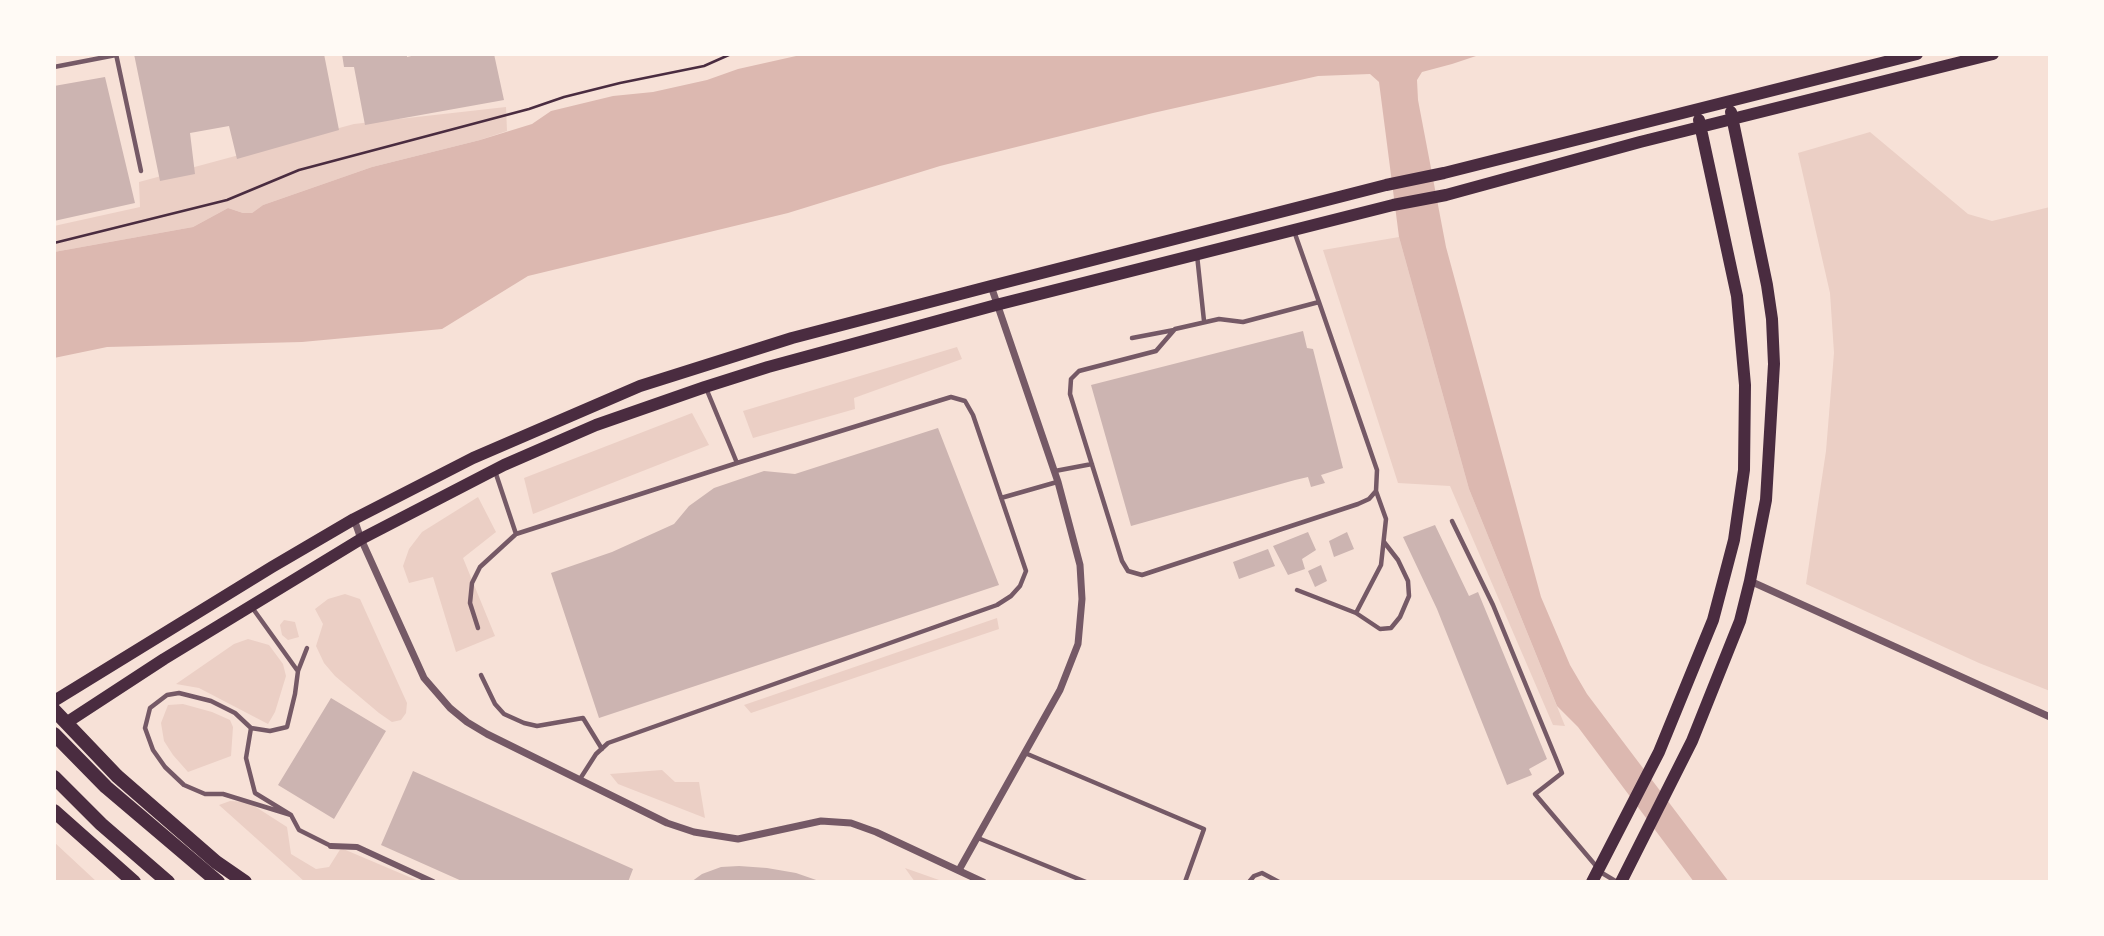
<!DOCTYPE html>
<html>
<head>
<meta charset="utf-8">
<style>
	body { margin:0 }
	#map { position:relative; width:2104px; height:936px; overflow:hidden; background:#f7e1d7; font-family:Inter,sans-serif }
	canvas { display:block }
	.frame { position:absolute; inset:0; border:56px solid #fffaf5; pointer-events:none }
</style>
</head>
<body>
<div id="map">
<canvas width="2104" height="936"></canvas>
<div class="frame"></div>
</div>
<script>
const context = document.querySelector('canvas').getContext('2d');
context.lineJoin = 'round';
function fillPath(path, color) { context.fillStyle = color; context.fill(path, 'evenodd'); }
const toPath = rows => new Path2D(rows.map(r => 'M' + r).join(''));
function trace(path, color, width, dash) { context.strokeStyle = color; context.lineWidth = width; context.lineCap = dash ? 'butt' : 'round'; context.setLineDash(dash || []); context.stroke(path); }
const green = toPath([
	[506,107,507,131,480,140,372,167,263,205,252,213,243,213,228,208,193,227,54,252,54,226,140,207,139,182,354,124],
	[1870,132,1968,214,1992,221,2050,207,2050,691,1979,663,1806,584,1826,451,1834,353,1830,293,1798,153],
	[1399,237,1469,489,1565,726,1553,725,1450,486,1398,483,1323,250],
	[957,347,962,359,854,398,855,409,753,438,743,411],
	[692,413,709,445,533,514,524,478],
	[478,497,496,532,463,558,495,636,456,652,433,577,409,583,403,566,409,549,422,532],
	[345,594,360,599,407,703,406,713,401,720,392,722,379,713,335,676,324,663,316,646,323,624,315,609,328,599],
	[997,618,999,629,751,713,744,705],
	[284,620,295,622,299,637,288,640,282,635,280,625],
	[248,639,269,645,283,664,286,676,275,712,268,724,199,688,176,684,234,644],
	[183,704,212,712,230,720,233,727,231,756,188,772,173,755,164,741,161,723,168,705],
	[662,770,675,782,699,782,705,818,618,784,610,774],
	[230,801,248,802,287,827,291,854,316,869,329,867,341,848,421,882,305,882,219,805],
	[54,842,97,882,54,882],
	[905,868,939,880,943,882,915,882]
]);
const water = toPath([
	[805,54,1482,54,1452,64,1422,72,1417,80,1418,100,1446,247,1541,597,1570,665,1587,694,1729,882,1694,882,1578,727,1557,706,1469,489,1399,237,1379,82,1370,74,1318,76,1153,113,940,166,788,213,528,276,442,329,302,342,107,347,54,358,54,252,193,227,228,208,243,213,252,213,263,205,372,167,480,140,532,124,551,111,613,96,653,92,707,80,738,69]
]);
const building = toPath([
	[134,54,324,54,339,130,237,159,229,126,190,133,195,174,160,181],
	[342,54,407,54,407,57,420,54,494,54,504,100,365,125,354,67,344,67],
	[105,77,135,203,54,221,54,86],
	[1303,331,1307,348,1313,349,1343,468,1321,475,1325,483,1311,487,1308,477,1295,480,1131,526,1091,385],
	[938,428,999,585,599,718,551,573,612,552,674,524,689,506,714,488,764,471,795,474],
	[1435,525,1469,596,1478,592,1547,759,1529,769,1532,775,1507,785,1437,609,1403,537],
	[1308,532,1316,550,1302,559,1305,569,1288,575,1273,546],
	[1347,532,1354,549,1334,557,1329,541],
	[1268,549,1275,566,1239,579,1233,562],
	[1321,565,1327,581,1315,587,1308,571],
	[331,698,386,731,334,819,278,785],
	[413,771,633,869,628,882,464,882,381,845],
	[739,866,767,868,796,873,822,882,691,882,702,874,721,867]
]);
const path = toPath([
	[54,243,227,200,299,170,529,109,564,97,620,83,704,66,731,54]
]);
const service = toPath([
	[116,54,141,171],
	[54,67,116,55],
	[1294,231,1319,302,1377,470,1376,491,1369,499,1358,504,1142,575,1128,571,1122,561,1070,394,1071,379,1079,371,1156,351,1175,329,1219,319,1243,322,1319,302],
	[1197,255,1204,321],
	[1132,338,1174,330],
	[706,388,737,463],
	[495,471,516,534],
	[1055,471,1092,464],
	[1001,498,1057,482],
	[1452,521,1493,605,1562,773,1535,794,1602,873,1617,882],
	[1297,590,1356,613,1380,629,1391,628,1400,617,1409,596,1408,581,1398,560,1384,542],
	[251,606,297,670],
	[1356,613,1381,565,1386,519,1376,491],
	[478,628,470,603,472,583,480,567,516,534,737,463,951,397,965,401,973,415,1026,571,1020,586,1011,596,997,605,608,743,596,754,580,779],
	[307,648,298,671,295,694,287,727,270,731,251,728,246,758,255,793,291,815,299,830,331,846],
	[481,675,495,704,504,714,524,723,537,726,583,718,602,749],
	[251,728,235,713,211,701,179,693,167,695,150,708,145,728,153,750,165,767,184,785,205,794,223,794,291,815],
	[1025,753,1204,829,1185,882],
	[978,838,1086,882],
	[1249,882,1254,876,1262,873,1279,882]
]);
const pedestrian = toPath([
	[331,846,357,847,433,882]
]);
const minor = toPath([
	[354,519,361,539,424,678,450,708,467,722,487,734,667,823,694,832,738,839,821,821,851,823,876,832,983,882],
	[1750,581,2050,717],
	[959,870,1060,690,1078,644,1082,599,1080,565,1058,482,991,286]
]);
const secondary = toPath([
	[54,701,272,567,354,519,473,458,640,386,792,338,991,286,1386,185,1444,173,1917,54],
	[66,723,164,659,361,539,504,465,596,425,705,387,768,367,996,305,1393,205,1446,195,1640,142,1993,54],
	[1592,882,1659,752,1713,620,1734,540,1744,470,1745,385,1737,296,1699,120],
	[1621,882,1692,741,1740,621,1750,581,1766,500,1774,364,1772,319,1767,285,1731,112]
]);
const primary = toPath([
	[54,710,117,776,216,862,245,882],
	[54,811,134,882]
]);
const trunk = toPath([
	[54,734,106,787,218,882],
	[54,777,101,824,168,882]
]);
fillPath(green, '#ebcfc5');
fillPath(water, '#dcb8b0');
fillPath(building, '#ccb4b1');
trace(path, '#4a2c40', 2.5);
trace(service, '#755966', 4.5);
trace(pedestrian, '#755966', 6);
trace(minor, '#755966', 7);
trace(secondary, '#4a2c40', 12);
trace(primary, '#4a2c40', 14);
trace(trunk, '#4a2c40', 14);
</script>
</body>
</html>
